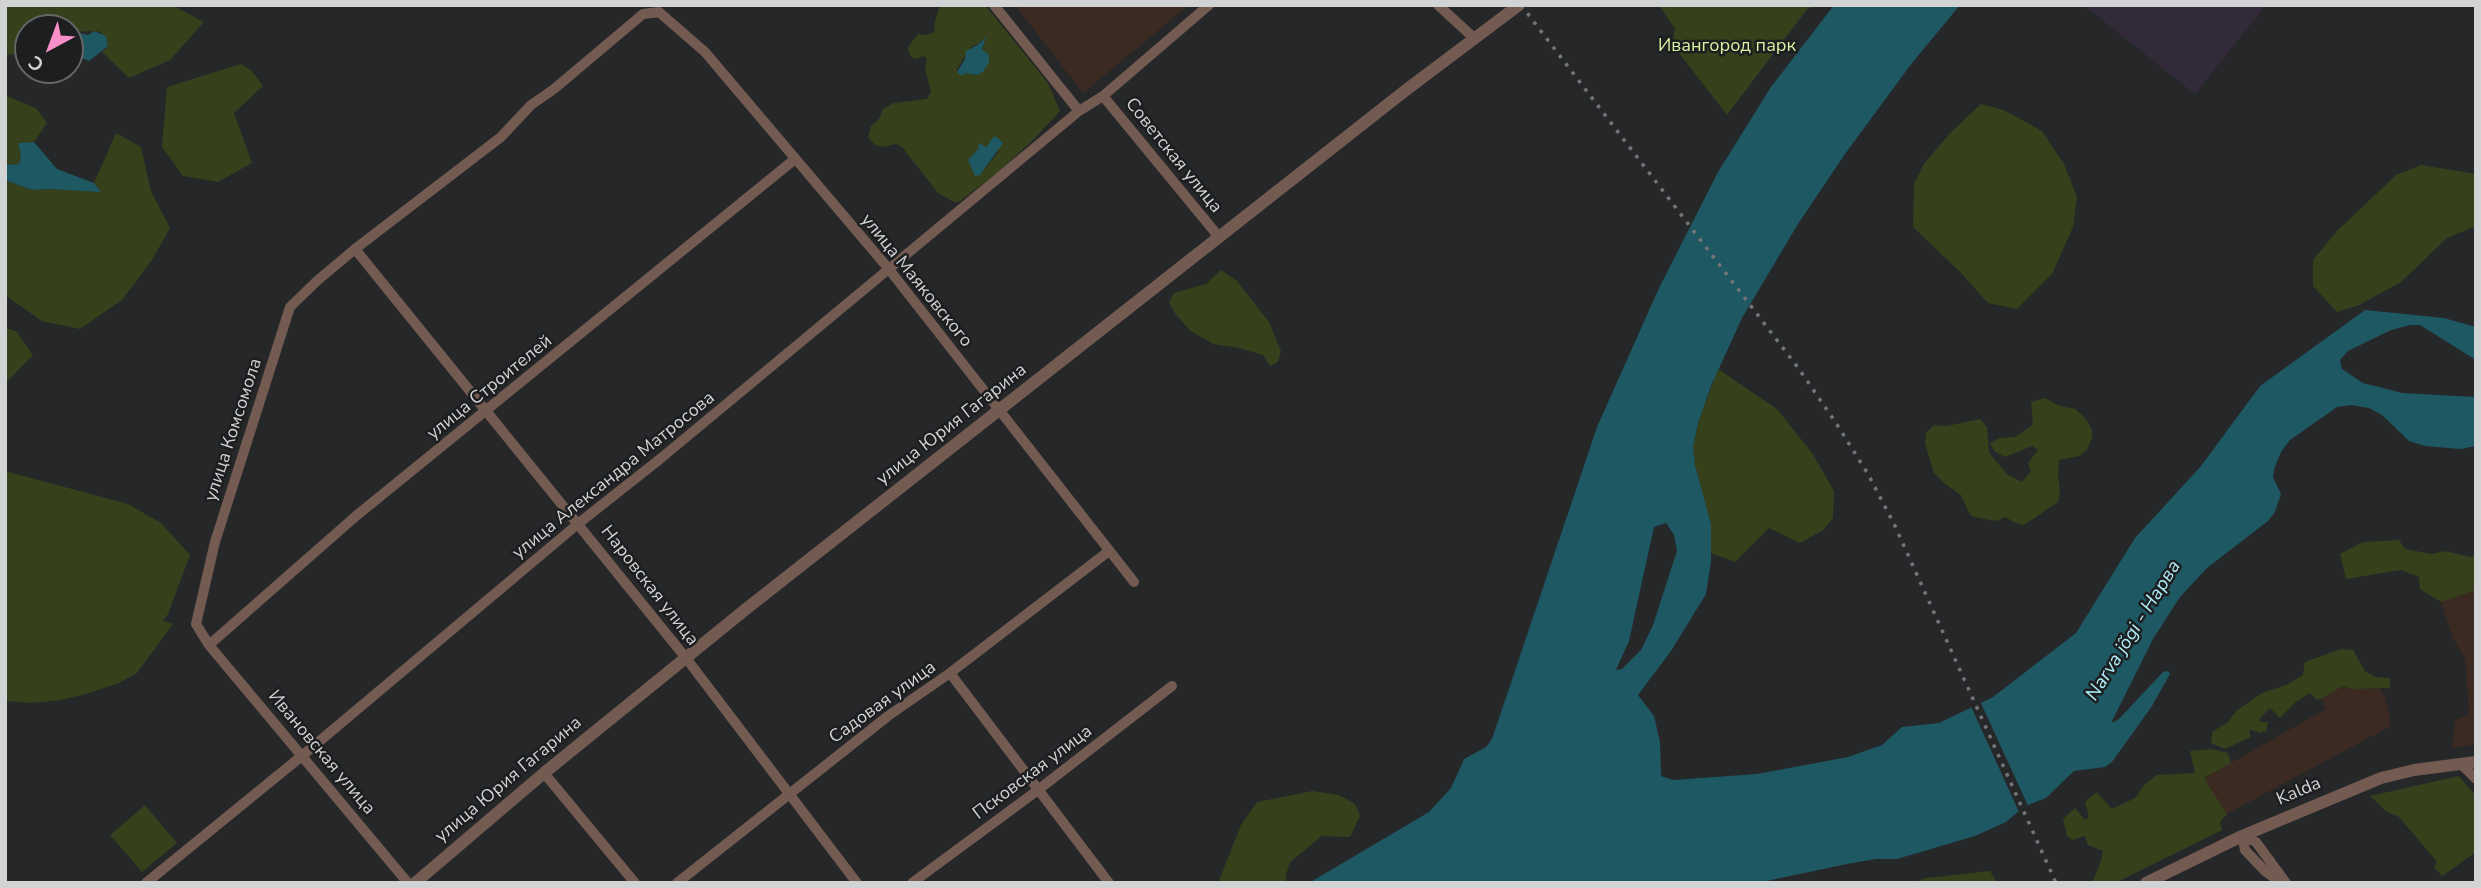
<!DOCTYPE html>
<html>
<head>
<meta charset="utf-8">
<style>
	body { margin:0 }
	#map { position:relative; width:2481px; height:888px; overflow:hidden; background:#252729; font-family:"Nunito Sans",sans-serif }
	canvas { display:block }
	.frame { position:absolute; inset:0; border:7px solid #d2d3d4; pointer-events:none }
	.north { position:absolute; left:14px; top:14px; width:70px; height:70px; box-sizing:border-box; background:#1c1e20; border:2px solid #656668; border-radius:50%; rotate:221deg; font-size:19px; font-weight:700; line-height:28px; text-align:center; color:#d2d3d4 }
	.north::after { content:''; display:block; margin:auto; width:24px; height:32px; background:#f98fc9; clip-path:polygon(50% 0,100% 100%,50% 72%,0 100%) }
</style>
</head>
<body>
<div id="map">
<canvas width="2481" height="888"></canvas>
<div class="frame"></div>
<div class="north">С</div>
</div>
<script>
const context = document.querySelector('canvas').getContext('2d');
context.lineJoin = 'round';
function fillPath(path, color) { context.fillStyle = color; context.fill(path, 'evenodd'); }
const toPath = rows => new Path2D(rows.map(r => 'M' + r).join(''));
function trace(path, color, width, dash) { context.strokeStyle = color; context.lineWidth = width; context.lineCap = dash ? 'butt' : 'round'; context.setLineDash(dash || []); context.stroke(path); }
function drawText(font, color, halo, rows, align = 'center') {
  context.font = font + ' "Nunito Sans",sans-serif'; context.lineWidth = 5; context.setLineDash([]); context.textBaseline = 'middle'; context.strokeStyle = halo; context.fillStyle = color; for (const [text, x, y, turn = 0] of rows) {
    context.save(); context.translate(x, y); context.rotate((+turn || 0) * Math.PI / 180); context.textAlign = isNaN(turn) ? turn : align; if (halo) context.strokeText(text, 0, 0); context.fillText(text, 0, 0); context.restore();
  }
}
const industrial = toPath([
	[1015,5,1189,5,1083,93],
	[2476,590,2476,745,2452,748,2455,722,2458,718,2469,715,2465,658,2453,639,2441,602],
	[2343,686,2353,689,2379,688,2386,699,2391,726,2227,814,2204,778,2326,709,2321,699]
]);
const education = toPath([
	[2087,5,2266,5,2195,94,2086,7]
]);
const green = toPath([
	[5,5,172,5,204,22,170,60,129,78,102,52,108,46,101,32,94,31,75,32,70,35,70,28,28,28,28,53,5,55],
	[940,5,985,5,1048,83,1060,111,1034,139,1002,169,959,202,954,202,938,193,902,147,896,144,883,147,875,145,868,137,871,126,879,119,883,109,894,103,927,99,931,92,925,68,927,59,924,56,914,59,909,54,908,47,918,34,926,35,934,32,935,21],
	[985,38,977,75,965,73,961,75,957,72,957,69,971,47,978,44],
	[979,144,999,151,980,175,973,154,979,148],
	[1659,5,1834,5,1808,8,1727,115,1672,44,1675,29],
	[241,64,252,71,263,86,234,113,252,163,218,182,183,176,162,147,167,87],
	[5,95,37,109,47,123,34,142,19,143,21,155,19,164,5,165],
	[1981,104,2004,110,2042,131,2064,164,2077,197,2073,227,2052,274,2017,309,1988,303,1960,272,1913,227,1914,184,1924,164,1950,133],
	[116,133,141,147,151,191,170,228,152,260,122,300,80,329,42,321,5,295,5,180,32,190,49,189,100,191,94,183],
	[2421,165,2476,174,2476,226,2447,238,2401,282,2359,305,2337,312,2313,286,2313,260,2337,231,2396,175],
	[1221,270,1236,280,1269,322,1281,351,1278,362,1270,366,1263,355,1239,348,1213,344,1191,331,1176,315,1169,302,1174,293,1206,284],
	[5,328,16,331,33,355,5,384],
	[1718,369,1777,409,1812,453,1834,491,1833,518,1823,530,1800,543,1769,528,1735,562,1711,553,1711,524,1695,465,1693,447,1698,423],
	[2044,398,2060,406,2075,409,2086,419,2092,430,2092,438,2087,450,2080,456,2059,460,2058,477,2060,490,2058,502,2024,525,2016,523,2005,517,1996,521,1974,517,1970,515,1961,495,1944,483,1934,473,1925,443,1926,433,1934,425,1947,426,1980,419,1987,427,1989,452,1994,459,2007,474,2022,482,2031,471,2028,463,2038,450,2032,446,2005,457,1994,451,1990,443,2000,438,2015,437,2033,425,2031,402],
	[5,471,128,504,161,523,190,555,168,614,163,621,173,624,137,673,119,683,86,694,61,700,31,703,5,701],
	[2399,540,2405,549,2432,554,2445,551,2470,557,2476,555,2476,590,2441,602,2420,589,2419,577,2401,570,2346,579,2340,554,2363,542],
	[2341,649,2353,650,2365,671,2375,677,2390,678,2390,688,2352,689,2343,686,2321,699,2316,699,2310,693,2296,702,2280,718,2270,708,2261,717,2259,722,2268,722,2266,731,2261,733,2249,729,2251,737,2225,749,2211,743,2212,732,2228,722,2236,711,2262,693,2286,685,2303,675,2305,662],
	[2211,749,2228,753,2231,763,2204,778,2227,814,2220,822,2222,830,2115,883,2092,883,2100,864,2103,851,2088,845,2085,836,2072,840,2067,836,2063,819,2075,808,2085,820,2089,817,2085,802,2097,792,2112,809,2135,798,2145,784,2157,775,2195,773,2190,751],
	[2459,776,2476,796,2476,852,2442,876,2434,867,2437,862,2399,817,2386,811,2370,796],
	[1312,791,1339,795,1355,804,1360,816,1350,837,1322,836,1290,862,1286,875,1286,883,1218,883,1241,825,1257,802],
	[145,805,177,843,142,872,110,835],
	[1990,871,1997,883,1912,883,1926,878]
]);
const water = toPath([
	[1834,5,1960,5,1912,63,1845,154,1798,224,1742,318,1711,386,1698,423,1693,447,1695,465,1711,524,1711,561,1706,594,1671,651,1638,695,1654,716,1660,742,1661,776,1673,780,1757,774,1848,757,1882,745,1902,727,1939,723,1993,697,2076,633,2135,538,2201,466,2260,386,2365,310,2444,318,2476,327,2476,360,2420,325,2410,325,2391,330,2348,351,2340,360,2342,369,2363,383,2379,387,2402,393,2476,397,2476,446,2460,449,2425,446,2409,441,2382,415,2369,408,2351,405,2337,407,2290,440,2281,452,2274,469,2273,477,2281,494,2275,512,2268,521,2207,568,2180,597,2153,639,2111,723,2118,720,2163,672,2168,671,2170,674,2152,706,2112,762,2105,767,2074,771,2046,798,2025,806,2006,822,1975,836,1897,859,1876,859,1847,864,1757,883,1309,883,1429,812,1451,788,1464,759,1486,747,1492,739,1597,427,1659,288,1718,172,1771,87],
	[1666,523,1674,535,1677,551,1653,625,1641,650,1622,669,1616,670,1629,641,1654,527],
	[94,31,106,36,108,46,89,61,76,56,70,50,70,35,75,32,88,35],
	[986,37,982,49,989,55,989,62,983,72,977,75,965,73,962,76,957,72,965,59,966,51,979,44],
	[993,137,997,137,1003,143,980,175,975,176,968,160,979,148,978,143,987,147],
	[34,142,57,169,94,183,101,192,49,189,32,190,5,180,5,165,19,164,21,155,18,143]
]);
const pier = toPath([
	[1979,699,2029,808,2020,814,1970,704]
]);
const minor = toPath([
	[994,5,1079,111],
	[1438,5,1475,39],
	[1103,96,1219,237],
	[355,249,686,658,857,883],
	[209,645,356,516,795,159],
	[950,673,1109,883],
	[2461,764,2476,779],
	[544,773,635,883],
	[2242,836,2256,842,2286,883],
	[2242,836,2245,850,2265,871,2281,883],
	[146,883,303,755,579,523,660,459,1079,111,1103,96,1209,5],
	[408,883,209,645,196,624,215,542,290,307,318,280,355,249,501,137,531,105,554,89,643,14,659,12,705,52,888,268,1134,582],
	[677,883,888,716,950,673,1109,551],
	[912,883,1038,790,1172,686]
]);
const tertiary = toPath([
	[415,883,544,773,746,609,1406,90,1519,5],
	[2146,883,2242,836,2381,778,2414,770,2476,762]
]);
const rail = toPath([
	[1521,5,1799,369,1836,423,1868,474,1895,526,2056,883]
]);
const parkNames = [
	["Ивангород парк",1727,47]
];
const streetNames = [
	["Советская улица",1173,156,51],
	["улица Маяковского",916,281,51],
	["улица Строителей",490,388,-39],
	["улица Юрия Гагарина",952,425,-38],
	["улица Комсомола",234,430,-72],
	["улица Александра Матросова",614,476,-39],
	["Наровская улица",649,586,52],
	["Садовая улица",883,703,-36],
	["Ивановская улица",321,753,50],
	["Псковская улица",1033,773,-37],
	["улица Юрия Гагарина",509,780,-40],
	["Kalda",2299,792,-23]
];
const waterNames = [
	["Narva jõgi - Нарва",2134,631,-58]
];
fillPath(industrial, '#3b2a21');
fillPath(education, '#332a39');
fillPath(green, '#36411c');
fillPath(water, '#1e5862');
fillPath(pier, '#252729');
trace(minor, '#735b52', 10);
trace(tertiary, '#735b52', 12);
trace(rail, '#737577', 3.5, [3.5, 7]);
drawText('18px', '#d6f1a1', '#1c1e20', parkNames);
drawText('18px', '#d2d3d4', '#1c1e20', streetNames);
drawText('italic 19px', '#afedf9', '#1c1e20', waterNames);
</script>
</body>
</html>
